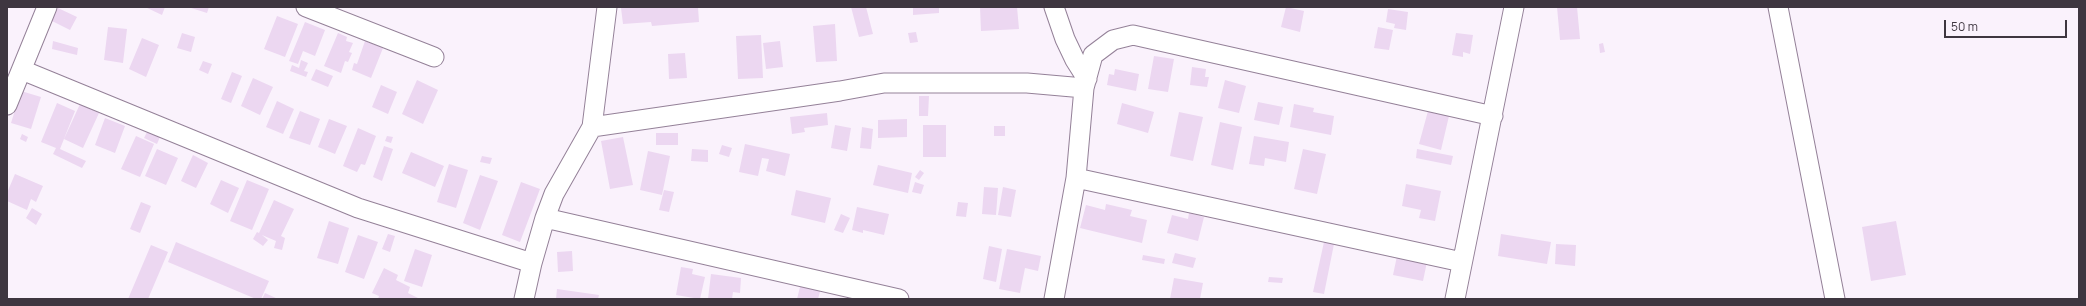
<!DOCTYPE html>
<html>
<head>
<meta charset="utf-8">
<style>
	body { margin:0 }
	#map { position:relative; width:2086px; height:306px; overflow:hidden; background:#faf2fc; font-family:Manrope,sans-serif }
	canvas { display:block }
	.frame { position:absolute; inset:0; border:8px solid #3e3640; pointer-events:none }
	.scale { position:absolute; left:1944px; top:20px; width:123px; height:18px; box-sizing:border-box; border:2px solid #3e3640; border-top:0; padding-left:5px; font-size:12px; line-height:14px; white-space:nowrap; color:#3e3640; -webkit-text-stroke:3px #faf2fc; paint-order:stroke }
</style>
</head>
<body>
<div id="map">
<canvas width="2086" height="306"></canvas>
<div class="frame"></div>
<div class="scale">50 m</div>
</div>
<script>
const context = document.querySelector('canvas').getContext('2d');
context.lineJoin = 'round';
function fillPath(path, color) { context.fillStyle = color; context.fill(path, 'evenodd'); }
const toPath = rows => new Path2D(rows.map(r => 'M' + r).join(''));
function trace(path, color, width, dash) { context.strokeStyle = color; context.lineWidth = width; context.lineCap = dash ? 'butt' : 'round'; context.setLineDash(dash || []); context.stroke(path); }
const building = toPath([
	[145,7,165,7,162,15],
	[188,7,209,7,207,13],
	[698,7,699,22,652,26,651,22,623,24,621,8],
	[851,7,866,7,873,34,859,37],
	[913,7,939,7,939,13,913,15],
	[980,7,1017,7,1019,29,981,31],
	[1286,7,1304,11,1300,32,1281,27],
	[1557,7,1577,7,1580,39,1560,40],
	[58,8,77,17,70,30,52,21],
	[1388,9,1408,12,1406,30,1394,28,1395,24,1386,22],
	[277,16,298,24,285,57,264,49],
	[305,22,325,30,315,56,303,51,298,64,289,61],
	[835,24,837,61,816,62,813,26],
	[108,27,127,29,123,63,104,60],
	[1378,27,1393,30,1389,50,1374,48],
	[916,32,918,42,910,43,908,33],
	[182,33,195,37,191,52,177,48],
	[338,33,347,37,346,41,353,43,349,52,352,53,348,62,345,61,341,73,324,66],
	[1456,33,1473,35,1470,54,1463,52,1463,57,1452,55],
	[761,35,763,78,738,79,736,36],
	[142,38,159,45,146,77,129,69],
	[53,41,78,48,77,55,52,49],
	[365,41,383,48,371,78,352,70,354,63,357,64],
	[780,41,783,67,766,69,763,43],
	[1603,43,1605,52,1600,53,1599,44],
	[685,53,687,78,669,79,668,54],
	[1154,56,1174,59,1168,92,1148,89],
	[301,60,308,63,304,71,308,72,306,77,290,71,292,65,299,68],
	[203,61,212,64,208,74,199,70],
	[1192,67,1206,69,1205,77,1209,77,1207,87,1190,85],
	[316,69,333,76,328,87,311,80],
	[1115,69,1139,74,1136,91,1107,85,1109,74,1114,75],
	[232,72,242,76,231,103,221,99],
	[253,78,273,87,260,115,241,106],
	[417,80,438,90,423,124,402,114],
	[1225,80,1246,86,1239,113,1218,108],
	[381,85,397,92,388,114,372,107],
	[21,91,41,97,31,129,11,123],
	[919,96,929,96,928,116,919,116],
	[277,101,294,109,283,134,266,127],
	[1258,102,1283,107,1279,125,1254,120],
	[57,103,75,111,60,149,86,161,82,168,53,154,56,148,41,142],
	[1122,103,1154,112,1148,133,1117,124],
	[80,104,99,113,83,148,64,139],
	[1294,104,1314,108,1313,112,1334,116,1331,135,1290,127],
	[300,111,320,119,310,145,289,138],
	[1428,111,1449,116,1441,150,1419,144],
	[1179,112,1203,117,1193,161,1170,156],
	[827,113,828,125,804,128,805,132,792,134,790,117],
	[105,118,125,126,115,153,95,145],
	[329,119,347,126,335,154,318,147],
	[907,119,907,137,878,138,878,120],
	[1220,122,1242,127,1233,170,1211,165],
	[835,125,851,128,847,151,831,148],
	[923,125,946,125,946,157,923,157],
	[150,126,162,132,157,144,144,138],
	[994,126,1005,126,1005,136,994,136],
	[862,127,873,129,871,149,860,148],
	[358,128,376,136,365,165,361,164,357,172,343,166],
	[656,133,678,133,678,145,656,145],
	[22,134,28,137,26,142,20,139],
	[136,136,154,144,140,177,121,169],
	[387,136,393,137,391,143,385,141],
	[1254,136,1289,142,1286,162,1265,158,1264,166,1249,164],
	[623,137,633,185,610,189,601,141],
	[745,144,790,154,785,176,766,171,769,159,762,158,758,176,739,172],
	[722,145,732,148,729,157,719,154],
	[384,146,393,149,382,181,373,177],
	[157,149,178,158,166,185,145,176],
	[692,149,708,150,708,162,691,161],
	[1303,149,1326,154,1317,194,1294,189],
	[1417,149,1453,156,1451,165,1416,158],
	[648,151,670,156,662,195,640,190],
	[411,152,444,166,435,187,402,173],
	[193,155,208,163,196,188,181,181],
	[482,156,492,158,490,164,480,162],
	[449,164,468,170,456,208,437,202],
	[878,165,912,173,908,193,873,185],
	[920,170,924,173,919,180,915,177],
	[15,174,43,186,36,202,31,199,27,210,7,201,7,193],
	[480,175,498,181,480,230,463,223],
	[221,180,239,188,228,213,210,204],
	[247,180,269,189,252,230,230,221],
	[521,182,540,189,520,242,502,235],
	[915,182,924,185,921,194,912,192],
	[1406,184,1441,191,1435,221,1419,218,1421,210,1402,206],
	[984,187,998,188,996,215,982,214],
	[1003,187,1016,190,1011,217,998,215],
	[664,190,674,192,669,212,659,210],
	[796,190,831,198,825,223,791,215],
	[274,200,294,209,281,236,285,238,282,250,274,248,276,241,262,235,268,240,263,246,253,239,257,232,259,233],
	[141,202,151,206,140,233,130,229],
	[958,202,968,203,966,217,956,216],
	[1106,204,1132,210,1130,216,1147,220,1142,243,1080,228,1086,205,1105,210],
	[857,207,889,214,884,235,863,230,863,233,852,230],
	[32,208,42,214,36,225,26,218],
	[1189,213,1204,217,1198,241,1167,233,1172,215,1188,219],
	[841,214,850,218,843,233,834,230],
	[329,221,349,228,338,264,317,258],
	[1896,221,1906,275,1871,281,1862,227],
	[388,234,395,236,390,252,382,249],
	[1501,234,1551,242,1547,264,1498,256],
	[358,235,378,242,364,279,345,272],
	[176,242,269,281,261,299,256,299,168,262],
	[1324,242,1334,244,1324,294,1313,292],
	[1556,244,1576,245,1575,266,1555,264],
	[151,245,168,252,148,299,128,299],
	[989,246,1002,249,996,282,983,279],
	[415,249,432,255,422,287,404,281],
	[1007,249,1041,256,1038,271,1025,268,1020,293,999,289],
	[572,251,573,271,558,272,557,252],
	[1175,253,1196,258,1193,268,1172,263],
	[1143,255,1165,259,1164,264,1142,260],
	[1397,256,1427,262,1423,281,1393,275],
	[681,267,693,269,692,274,705,277,700,299,676,295],
	[384,268,398,275,396,280,410,287,408,293,420,299,378,299,379,296,372,293],
	[711,274,741,278,740,293,733,292,732,299,708,299],
	[1269,277,1283,278,1282,283,1268,282],
	[1174,278,1203,283,1200,299,1170,299],
	[801,283,821,288,818,299,797,299],
	[557,289,599,295,598,299,556,299],
	[265,293,278,299,262,299]
]);
const street = toPath([
	[306,7,434,57],
	[1054,7,1065,39,1075,60,1087,79],
	[1778,7,1835,299],
	[22,70,358,208,532,263],
	[7,105,47,7],
	[592,127,840,91,884,83,1027,83,1084,88],
	[1076,178,1462,262],
	[545,218,554,194,592,127,607,7],
	[524,299,532,263,545,218,899,299],
	[1054,299,1076,178,1084,88,1093,55,1113,40,1133,35,1493,116],
	[1455,299,1514,7]
]);
fillPath(building, '#ecd7f1');
trace(street, '#948198', 21);
trace(street, '#fff', 19);
</script>
</body>
</html>
